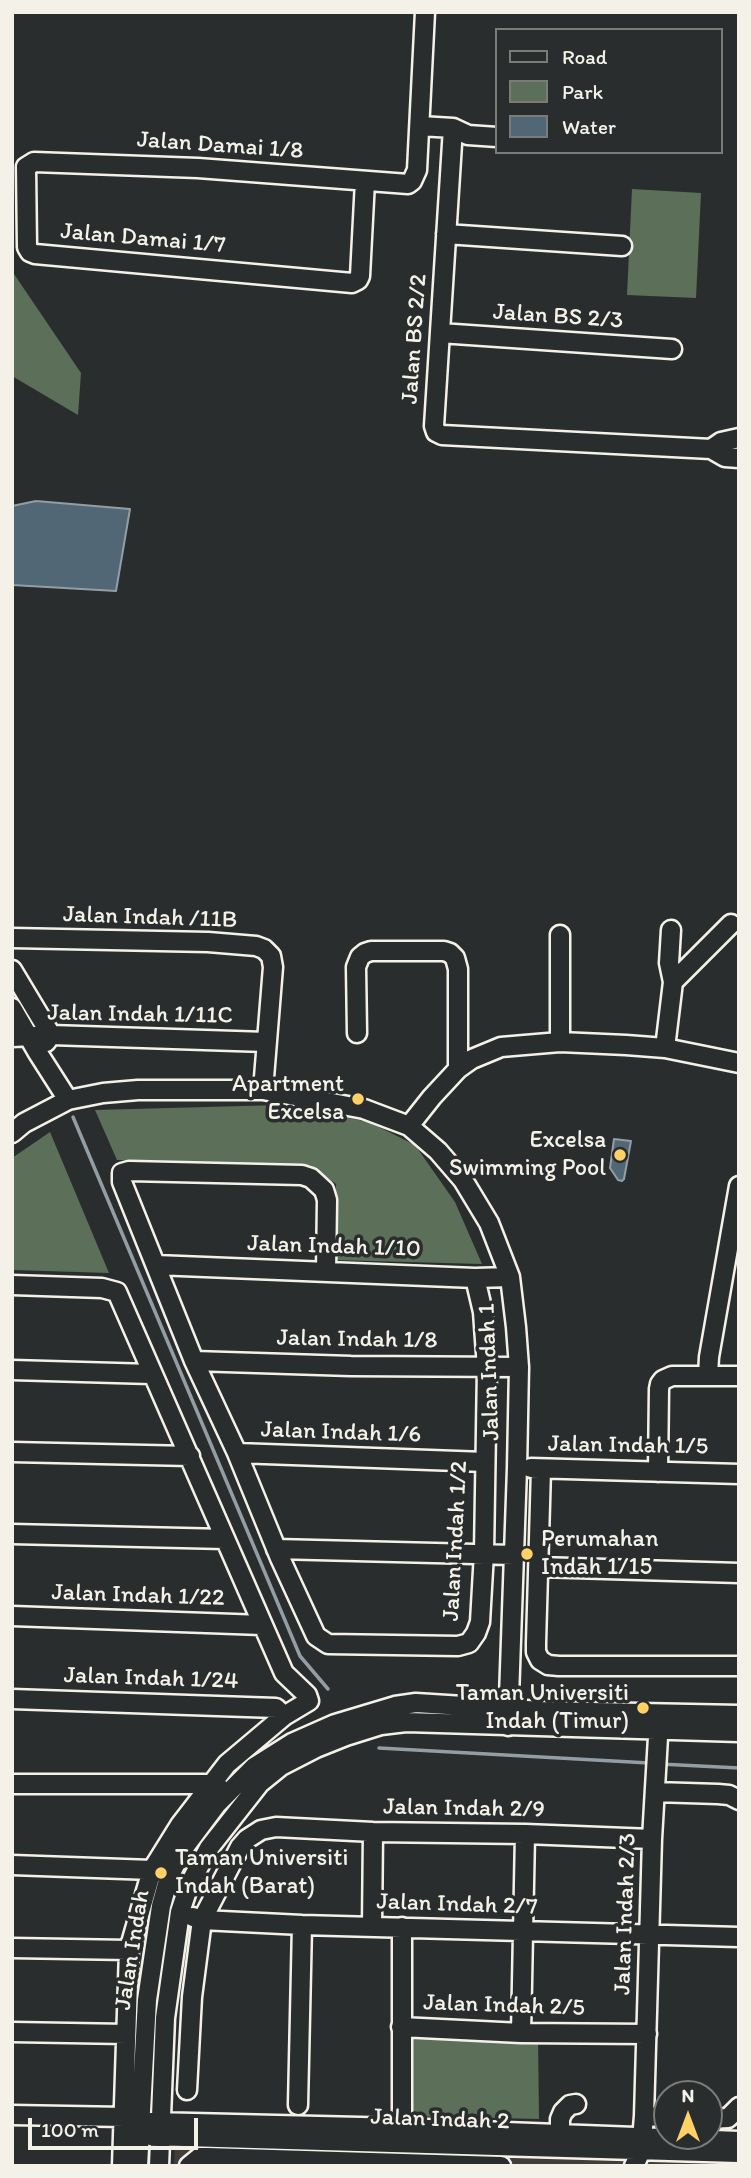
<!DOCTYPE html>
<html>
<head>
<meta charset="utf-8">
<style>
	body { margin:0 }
	#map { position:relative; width:751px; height:2178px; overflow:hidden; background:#2a2d2e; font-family:Itim,sans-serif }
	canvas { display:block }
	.frame { position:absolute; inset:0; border:14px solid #f4f1e8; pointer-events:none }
	.legend { position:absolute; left:495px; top:28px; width:228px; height:126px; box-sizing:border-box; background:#2a2d2e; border:2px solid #7b7b78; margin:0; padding:9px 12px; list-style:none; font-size:21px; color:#f4f1e8 }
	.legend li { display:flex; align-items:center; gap:14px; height:35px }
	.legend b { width:35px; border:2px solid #7b7b78 }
	.north { position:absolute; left:653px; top:2080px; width:70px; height:70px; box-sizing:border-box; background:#2a2d2e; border:2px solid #7b7b78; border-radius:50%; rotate:0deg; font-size:19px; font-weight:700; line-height:28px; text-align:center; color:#f4f1e8 }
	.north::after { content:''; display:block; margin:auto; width:24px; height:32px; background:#ffd166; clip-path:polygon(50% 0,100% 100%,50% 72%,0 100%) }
	.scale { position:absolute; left:28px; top:2118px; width:170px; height:32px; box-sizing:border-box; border:4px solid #f4f1e8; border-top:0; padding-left:9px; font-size:21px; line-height:24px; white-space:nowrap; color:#f4f1e8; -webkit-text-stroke:5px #2a2d2e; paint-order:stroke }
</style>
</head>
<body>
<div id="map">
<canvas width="751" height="2178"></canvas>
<div class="frame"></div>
<ul class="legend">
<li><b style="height:9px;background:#2a2d2e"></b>Road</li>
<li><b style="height:19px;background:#5b6f59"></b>Park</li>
<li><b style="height:19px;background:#526776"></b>Water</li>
</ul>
<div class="north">N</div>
<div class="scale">100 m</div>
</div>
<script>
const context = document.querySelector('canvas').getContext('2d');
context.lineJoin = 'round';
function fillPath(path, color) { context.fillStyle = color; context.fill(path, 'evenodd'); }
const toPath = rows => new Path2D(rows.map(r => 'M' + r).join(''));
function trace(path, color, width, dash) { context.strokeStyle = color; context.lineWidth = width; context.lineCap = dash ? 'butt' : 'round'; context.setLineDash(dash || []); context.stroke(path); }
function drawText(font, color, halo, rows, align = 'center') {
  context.font = font + ' Itim,sans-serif'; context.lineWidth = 7; context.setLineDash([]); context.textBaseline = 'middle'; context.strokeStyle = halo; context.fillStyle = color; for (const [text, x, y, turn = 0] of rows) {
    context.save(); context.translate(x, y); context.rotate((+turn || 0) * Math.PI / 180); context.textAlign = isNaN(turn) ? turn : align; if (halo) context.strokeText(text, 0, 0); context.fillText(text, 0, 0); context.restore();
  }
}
const built = toPath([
	[175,2146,739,2161,739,2166,174,2166]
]);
const green = toPath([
	[632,189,701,193,696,298,627,295],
	[12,271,81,373,78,415,12,376],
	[280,1105,369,1122,415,1145,455,1202,482,1264,332,1260,336,1184,310,1165,117,1160,95,1110],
	[50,1132,109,1273,12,1270,12,1158],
	[407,2031,538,2036,539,2119,408,2116]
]);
const water = toPath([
	[36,501,130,509,116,591,12,585,12,506,36,501],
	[614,1139,631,1141,624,1179,622,1181,618,1180,610,1168,614,1139]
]);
const stream = toPath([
	[73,1117,300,1656,328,1689],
	[379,1748,649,1763],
	[660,1764,739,1768]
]);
const minor = toPath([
	[420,126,453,128,468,135,497,137],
	[453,128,434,426,436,432,442,435,711,449],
	[365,181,360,276,358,280,352,283,35,254,30,252,27,247,26,167,34,162,198,168,408,184,412,181,417,170,425,12],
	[446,234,622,246],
	[440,333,672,349],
	[711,449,721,442,739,438],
	[711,449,725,457,739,458],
	[560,935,560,1042],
	[12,938,208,942,256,946,264,949,271,956,273,967,263,1090],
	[12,970,51,1035,46,1042],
	[673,982,731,924],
	[12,1008,38,1053,68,1100],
	[357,1033,356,967,360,957,365,953,371,951,444,951,450,953,455,958,458,969,458,1069],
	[12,1037,51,1035,266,1042],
	[665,1048,673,982,669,963,671,930],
	[409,1126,432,1097,458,1069,472,1059,501,1047,560,1042,626,1045,665,1048,739,1063],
	[12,1133,24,1123,68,1100,103,1093,138,1090,263,1090,364,1109,409,1126,438,1151,463,1180,489,1223,510,1277,516,1327,519,1367,517,1468,508,1726],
	[156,1265,475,1278,510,1277],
	[326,1271,327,1200,324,1190,311,1178,302,1175,129,1171,122,1173,122,1182,194,1361,237,1453,280,1558,316,1636,328,1644,458,1646,469,1643,476,1633,480,1622,484,1553,487,1368,483,1312,475,1278],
	[12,1285,102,1288,117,1292,284,1673,307,1695,309,1701,284,1716,227,1764,180,1825,152,1870,129,1950,122,2166],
	[194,1361,351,1366,519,1367],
	[12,1370,151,1374],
	[708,1376,709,1357,739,1186],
	[12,1452,190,1456],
	[237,1453,485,1462],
	[531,1468,739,1474],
	[541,1469,536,1643,536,1652,540,1660,548,1665,559,1666,739,1666],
	[658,1472,659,1389,660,1384,663,1380,672,1376,739,1376],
	[12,1534,225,1539],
	[276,1549,514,1555],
	[539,1567,739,1573],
	[12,1616,262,1625],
	[12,1699,276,1708,284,1716],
	[12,1784,211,1784,218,1786],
	[655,1792,718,1794,729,1795,739,1800],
	[12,1865,152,1870],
	[193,1917,202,1920,302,1925,739,1937],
	[372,1927,373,1832],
	[402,1927,402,2140],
	[12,1948,129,1950],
	[401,2027,521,2033,647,2034],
	[12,2032,126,2034],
	[521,2033,525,1834],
	[187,2090,192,1997,202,1920,240,1847,247,1839,261,1830,276,1827,373,1832,525,1834,652,1839],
	[298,2105,302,1925],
	[12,2115,124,2117],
	[644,2116,667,2117],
	[709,2119,728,2118,739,2107],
	[151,2122,402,2128,739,2141],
	[560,2135,560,2119,563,2112,570,2105,576,2104],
	[150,2136,739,2153],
	[138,2166,147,2000,161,1906,169,1877,183,1849,216,1805,254,1767,292,1743,335,1724,395,1706,416,1703,542,1711,739,1715],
	[159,2166,165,2018,180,1912,189,1885,209,1848,260,1783,281,1766,316,1748,346,1736,381,1725,406,1722,739,1732],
	[189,2166,200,2157,207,2157,501,2166],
	[634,2166,641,2151,644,2116,652,1839,659,1720]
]);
const markers = [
	[358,1099,7,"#ffd166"],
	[620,1155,7,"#ffd166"],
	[527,1554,7,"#ffd166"],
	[643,1708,7,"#ffd166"],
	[161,1873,7,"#ffd166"]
];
const streetNames = [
	["Jalan Damai 1/8",220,146,4],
	["Jalan Damai 1/7",143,239,5],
	["Jalan BS 2/3",558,317,4],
	["Jalan BS 2/2",415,339,-86],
	["Jalan Indah /11B",150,918,2],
	["Jalan Indah 1/11C",140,1015,1],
	["Jalan Indah 1/10",334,1247,2],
	["Jalan Indah 1/8",357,1340,1],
	["Jalan Indah 1",490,1372,-92],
	["Jalan Indah 1/6",341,1433,2],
	["Jalan Indah 1/5",628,1446,1],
	["Jalan Indah 1/2",456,1541,-87],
	["Jalan Indah 1/22",138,1596,2],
	["Jalan Indah 1/24",151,1679,2],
	["Jalan Indah 2/9",464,1809,1],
	["Jalan Indah 2/7",457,1905,2],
	["Jalan Indah 2/3",626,1914,-88],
	["Jalan Indah",133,1950,-81],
	["Jalan Indah 2/5",504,2006,2],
	["Jalan Indah 2",440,2120,2]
];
const poiNames = [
	["Apartment",344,1085],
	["Excelsa",344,1113],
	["Excelsa",606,1141],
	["Swimming Pool",606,1169],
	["Perumahan",541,1540,"left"],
	["Indah 1/15",541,1568,"left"],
	["Taman Universiti",629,1694],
	["Indah (Timur)",629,1722],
	["Taman Universiti",175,1859,"left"],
	["Indah (Barat)",175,1887,"left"]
];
fillPath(built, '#403d3b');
fillPath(green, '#5b6f59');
fillPath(water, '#526776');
trace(water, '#939ea4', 2);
trace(stream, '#939ea4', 3.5);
trace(minor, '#f4f1e8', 23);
trace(minor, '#2a2d2e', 18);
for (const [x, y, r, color] of markers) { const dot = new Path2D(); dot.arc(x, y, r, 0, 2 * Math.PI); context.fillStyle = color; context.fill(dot); trace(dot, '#2a2d2e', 2.5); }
drawText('24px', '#f4f1e8', '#2a2d2e', streetNames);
drawText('24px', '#f4f1e8', '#2a2d2e', poiNames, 'right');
</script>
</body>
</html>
